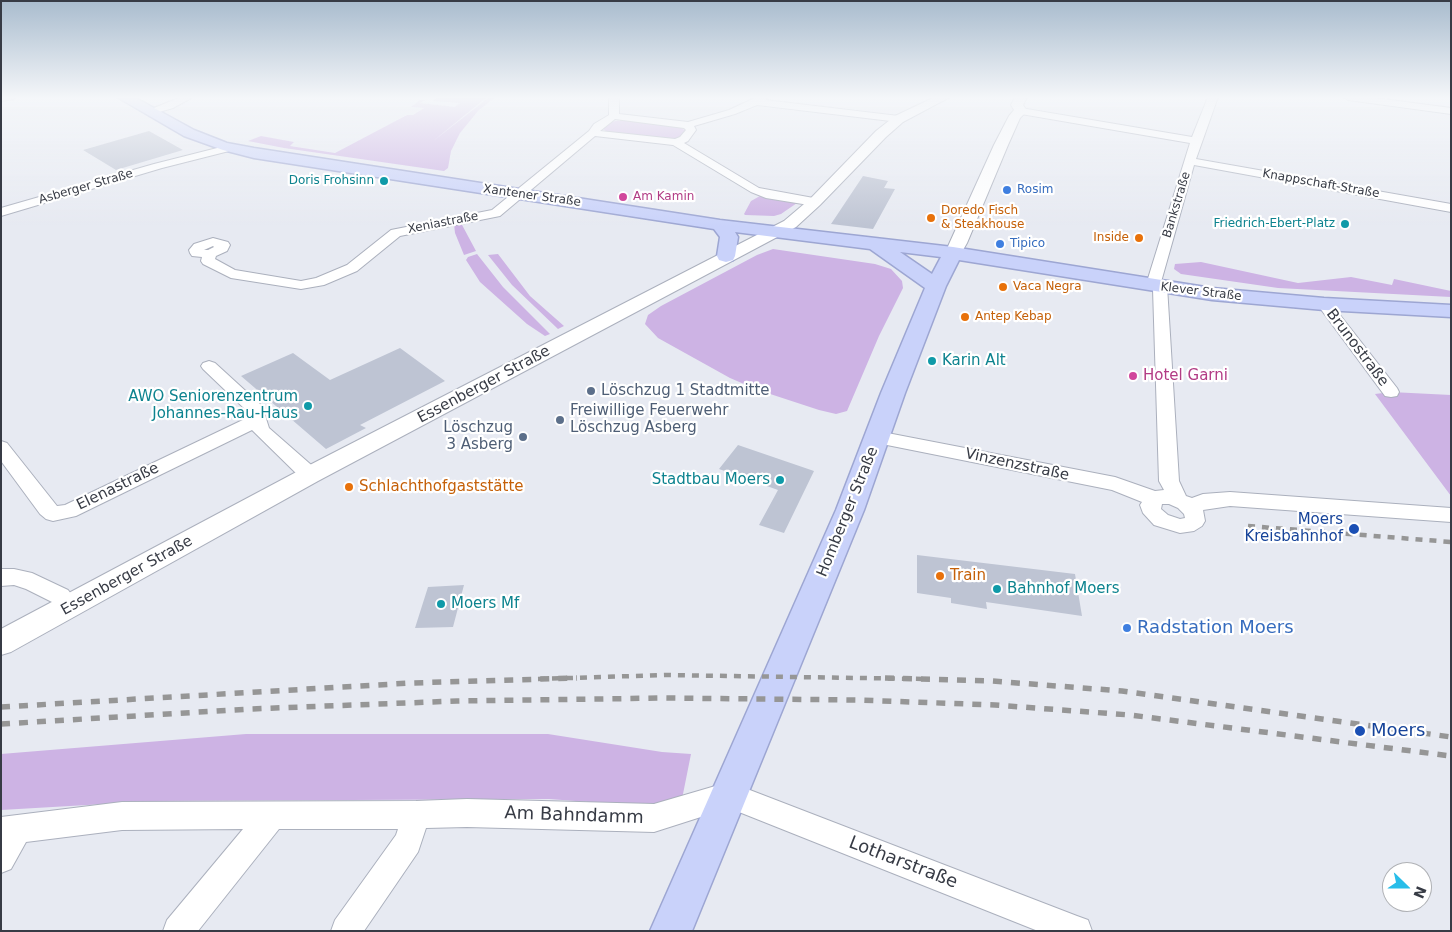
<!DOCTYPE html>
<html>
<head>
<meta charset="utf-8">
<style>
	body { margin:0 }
	#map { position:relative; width:1452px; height:932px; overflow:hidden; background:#e7eaf2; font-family:"DejaVu Sans",sans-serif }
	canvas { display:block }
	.frame { position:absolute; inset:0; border:2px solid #373b45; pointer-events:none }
	.north { position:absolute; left:1382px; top:862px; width:50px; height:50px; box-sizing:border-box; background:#fff; border:1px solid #afb1b5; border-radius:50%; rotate:112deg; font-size:14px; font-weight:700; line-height:20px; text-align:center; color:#373b45 }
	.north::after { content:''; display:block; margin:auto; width:18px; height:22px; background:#28bde9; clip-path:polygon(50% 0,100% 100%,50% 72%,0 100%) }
</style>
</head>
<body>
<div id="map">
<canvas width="1452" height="932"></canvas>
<div class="frame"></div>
<div class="north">N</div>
</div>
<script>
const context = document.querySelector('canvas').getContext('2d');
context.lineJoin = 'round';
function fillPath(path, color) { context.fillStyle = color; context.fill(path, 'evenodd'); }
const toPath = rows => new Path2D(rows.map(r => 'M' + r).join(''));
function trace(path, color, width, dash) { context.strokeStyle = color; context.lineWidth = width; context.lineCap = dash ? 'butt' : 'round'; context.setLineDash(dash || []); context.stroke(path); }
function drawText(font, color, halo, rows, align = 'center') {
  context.font = font + ' "DejaVu Sans",sans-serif'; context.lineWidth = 4.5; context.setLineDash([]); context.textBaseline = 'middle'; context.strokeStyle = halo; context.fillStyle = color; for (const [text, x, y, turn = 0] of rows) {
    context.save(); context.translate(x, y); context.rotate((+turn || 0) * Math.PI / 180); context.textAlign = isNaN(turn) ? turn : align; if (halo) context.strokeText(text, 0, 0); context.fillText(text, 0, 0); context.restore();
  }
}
const green = toPath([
	[439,97,487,97,432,142,488,98,495,97,478,111,460,133,451,151,448,168,444,171,284,148,248,141,261,136,294,142,290,146,335,153,407,115,413,115,424,108,411,107,420,100,425,100,420,103,455,107,460,103,433,101],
	[623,120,681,128,686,131,675,140,609,133,603,129,609,122],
	[760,196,769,198,797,203,781,214,774,216,745,215,744,214,751,201],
	[461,223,476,251,464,255,455,233,454,224],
	[773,249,875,264,891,269,902,281,903,288,879,336,847,411,836,414,819,410,758,390,730,378,658,338,645,324,648,315,661,306,757,255],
	[477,254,503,287,550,334,545,336,527,324,480,282,466,260,468,257],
	[498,254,530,296,564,326,558,329,512,285,488,255],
	[1201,262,1298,283,1351,277,1392,285,1394,279,1451,291,1451,297,1278,288,1181,274,1174,269,1175,264],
	[1391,392,1451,395,1451,496,1375,394],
	[246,734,548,734,662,752,691,754,680,809,549,799,156,801,1,810,1,754]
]);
const building = toPath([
	[149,131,183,150,116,170,83,150],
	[863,176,888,181,884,188,895,189,873,229,831,224],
	[400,348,445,381,360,425,366,428,326,449,241,376,293,353,330,380],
	[738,445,814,471,784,533,759,525,778,490,719,469],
	[917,555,1075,574,1082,616,986,602,987,609,951,603,951,598,917,593],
	[464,585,453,627,415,628,428,587]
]);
const minor = toPath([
	[1,97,16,97,14,99,1,101,1,97],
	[181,97,193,97,173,108,149,115,144,112,181,97],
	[609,97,619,97,619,114,688,122,729,110,757,97,768,97,765,100,899,116,904,119,899,122,757,105,735,114,694,126,696,130,688,141,684,143,759,188,819,199,821,202,815,206,766,198,751,192,673,145,595,136,500,216,400,236,357,271,324,285,301,289,231,278,203,264,201,261,202,257,192,256,190,253,189,250,194,244,213,238,228,242,230,245,227,251,216,256,215,259,235,270,301,281,316,278,347,265,391,230,492,210,589,131,594,124,609,115,609,97],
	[615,119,684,128,686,130,680,137,675,139,600,131,615,119],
	[214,247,208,250,204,250,213,246,214,247],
	[1208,97,1218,97,1196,159,1451,204,1451,212,1194,165,1161,282,1167,286,1179,481,1186,496,1192,498,1203,494,1230,492,1451,508,1451,522,1230,506,1203,510,1205,521,1202,526,1194,531,1180,533,1154,525,1143,513,1140,505,1142,502,1112,490,877,443,871,441,868,437,871,433,877,431,1115,477,1155,491,1164,490,1159,481,1153,289,1148,288,1146,285,1190,143,1021,114,1016,111,1021,108,1192,137,1208,97],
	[1162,504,1169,504,1178,508,1184,514,1185,518,1180,519,1168,515,1161,509,1162,504],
	[1343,97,1368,97,1451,108,1451,114,1348,100,1343,97],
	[229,145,234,148,233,150,162,168,1,216,1,208,154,164,229,145],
	[1324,300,1329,301,1397,388,1399,392,1397,396,1391,397,1385,396,1317,304,1319,301,1324,300],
	[209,361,215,363,262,406,269,428,317,470,319,475,317,480,310,482,303,480,252,430,76,516,53,521,46,519,40,514,1,461,1,441,7,443,57,506,65,505,249,417,248,412,203,369,201,366,203,363,209,361],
	[1,569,14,569,32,573,68,590,81,607,78,613,70,616,62,613,52,602,26,589,14,585,1,586,1,569],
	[729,782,1077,916,1088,920,1092,931,1038,931,729,808,654,832,467,827,426,828,418,852,364,931,331,931,335,920,396,835,398,829,279,829,198,931,163,931,167,920,243,829,122,830,26,842,11,869,1,873,1,817,122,802,416,801,467,799,654,804,729,782]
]);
const tertiary = toPath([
	[935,97,950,97,903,122,886,137,820,205,796,227,318,481,11,652,1,655,1,629,302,469,784,221,810,199,876,131,895,116,935,97],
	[1015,97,1027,97,1023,105,1027,111,1020,118,1008,145,967,243,959,257,947,257,945,253,994,145,1009,116,1014,110,1011,105,1015,97]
]);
const secondary = toPath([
	[117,97,134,97,194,130,227,143,254,148,720,220,953,247,1212,288,1324,298,1451,305,1451,317,1324,310,1212,300,959,260,946,286,905,393,864,510,692,931,650,931,836,510,881,393,925,288,870,249,735,232,738,237,735,256,733,260,726,262,719,260,717,256,720,237,714,229,254,158,223,150,184,136,117,97],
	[900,252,941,257,932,274,900,252]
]);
const railFar1 = toPath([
	[1248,526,1451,542],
	[538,679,665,675,926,679]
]);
const rail = toPath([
	[885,678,992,681,1122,691,1451,737],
	[1,707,411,683,577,678],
	[1,724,250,709,457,701,665,698,857,700,995,705,1130,715,1451,756]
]);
const markers = [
	[384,181,5,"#0f9aa8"],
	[1007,190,5,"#3f7fe0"],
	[623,197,5,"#d1479c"],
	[931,218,5,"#e8710a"],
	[1345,224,5,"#0f9aa8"],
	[1139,238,5,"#e8710a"],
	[1000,244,5,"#3f7fe0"],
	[1003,287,5,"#e8710a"],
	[965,317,5,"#e8710a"],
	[932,361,5,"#0f9aa8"],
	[1133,376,5,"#d1479c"],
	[591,391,5,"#5c6f8a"],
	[308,406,5,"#0f9aa8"],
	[560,420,5,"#5c6f8a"],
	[523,437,5,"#5c6f8a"],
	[780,480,5,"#0f9aa8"],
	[349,487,5,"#e8710a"],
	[1354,529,6,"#1a4fb4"],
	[940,576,5,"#e8710a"],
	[997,589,5,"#0f9aa8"],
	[441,604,5,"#0f9aa8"],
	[1127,628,5,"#3f7fe0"],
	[1360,731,6,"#1a4fb4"]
];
const farCulturenames = [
	["Doris Frohsinn",374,181],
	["Friedrich-Ebert-Platz",1335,224]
];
const farStreetnames = [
	["Knappschaft-Straße",1321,184,10],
	["Asberger Straße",86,187,-16],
	["Xantener Straße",532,196,8],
	["Bankstraße",1177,205,-73],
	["Xeniastraße",443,223,-11],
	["Klever Straße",1201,292,7]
];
const farShopnames = [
	["Rosim",1017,190],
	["Tipico",1010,244]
];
const farHotelnames = [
	["Am Kamin",633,197]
];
const farFoodnames = [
	["Doredo Fisch",941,211],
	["& Steakhouse",941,225],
	["Inside",1129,238,"right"],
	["Vaca Negra",1013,287],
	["Antep Kebap",975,317]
];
const streetNames = [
	["Brunostraße",1357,348,53],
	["Essenberger Straße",484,385,-28],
	["Vinzenzstraße",1017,465,12],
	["Elenastraße",118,487,-26],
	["Homberger Straße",848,512,-68],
	["Essenberger Straße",127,576,-29]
];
const cultureNames = [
	["Karin Alt",942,361],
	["AWO Seniorenzentrum",298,397,"right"],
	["Johannes-Rau-Haus",298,414,"right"],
	["Stadtbau Moers",770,480,"right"],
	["Bahnhof Moers",1007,589],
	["Moers Mf",451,604]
];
const hotelNames = [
	["Hotel Garni",1143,376]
];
const serviceNames = [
	["Löschzug 1 Stadtmitte",601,391],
	["Freiwillige Feuerwehr",570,411],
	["Löschzug Asberg",570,428],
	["Löschzug",513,428,"right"],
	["3 Asberg",513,445,"right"]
];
const foodNames = [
	["Schlachthofgaststätte",359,487],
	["Train",950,576]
];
const transitNames = [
	["Moers",1343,520],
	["Kreisbahnhof",1343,537]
];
const nearShopnames = [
	["Radstation Moers",1137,628]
];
const nearTransitnames = [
	["Moers",1371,731]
];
const nearStreetnames = [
	["Am Bahndamm",574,816,2],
	["Lotharstraße",903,863,21]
];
fillPath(green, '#cdb3e4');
fillPath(building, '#bec4d3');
trace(minor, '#abb0bd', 2);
trace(tertiary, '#abb0bd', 2);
trace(secondary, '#9da6d2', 3);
fillPath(minor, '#fff');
fillPath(tertiary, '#fff');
fillPath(secondary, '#c9d2fa');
trace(railFar1, '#969696', 4.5, [7, 7]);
trace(rail, '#969696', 5.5, [9, 9]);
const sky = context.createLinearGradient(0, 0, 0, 227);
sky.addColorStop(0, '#a9bcce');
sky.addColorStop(0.43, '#f4f6f9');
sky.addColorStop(1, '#f4f6f900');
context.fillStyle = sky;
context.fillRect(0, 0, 1452, 227);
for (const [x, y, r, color] of markers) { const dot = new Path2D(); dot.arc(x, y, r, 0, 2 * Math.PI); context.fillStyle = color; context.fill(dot); trace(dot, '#fff', 2); }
drawText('12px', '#0d838f', '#fff', farCulturenames, 'right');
drawText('12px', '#373b45', '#fff', farStreetnames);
drawText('12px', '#366cbe', '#fff', farShopnames, 'left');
drawText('12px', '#b23c85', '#fff', farHotelnames, 'left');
drawText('12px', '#c56008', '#fff', farFoodnames, 'left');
drawText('15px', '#373b45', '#fff', streetNames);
drawText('15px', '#0d838f', '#fff', cultureNames, 'left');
drawText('15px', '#b23c85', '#fff', hotelNames, 'left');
drawText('15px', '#4e5e75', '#fff', serviceNames, 'left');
drawText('15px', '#c56008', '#fff', foodNames, 'left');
drawText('15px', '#164399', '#fff', transitNames, 'right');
drawText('18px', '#366cbe', '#fff', nearShopnames, 'left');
drawText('18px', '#164399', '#fff', nearTransitnames, 'left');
drawText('18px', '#373b45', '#fff', nearStreetnames);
</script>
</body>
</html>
